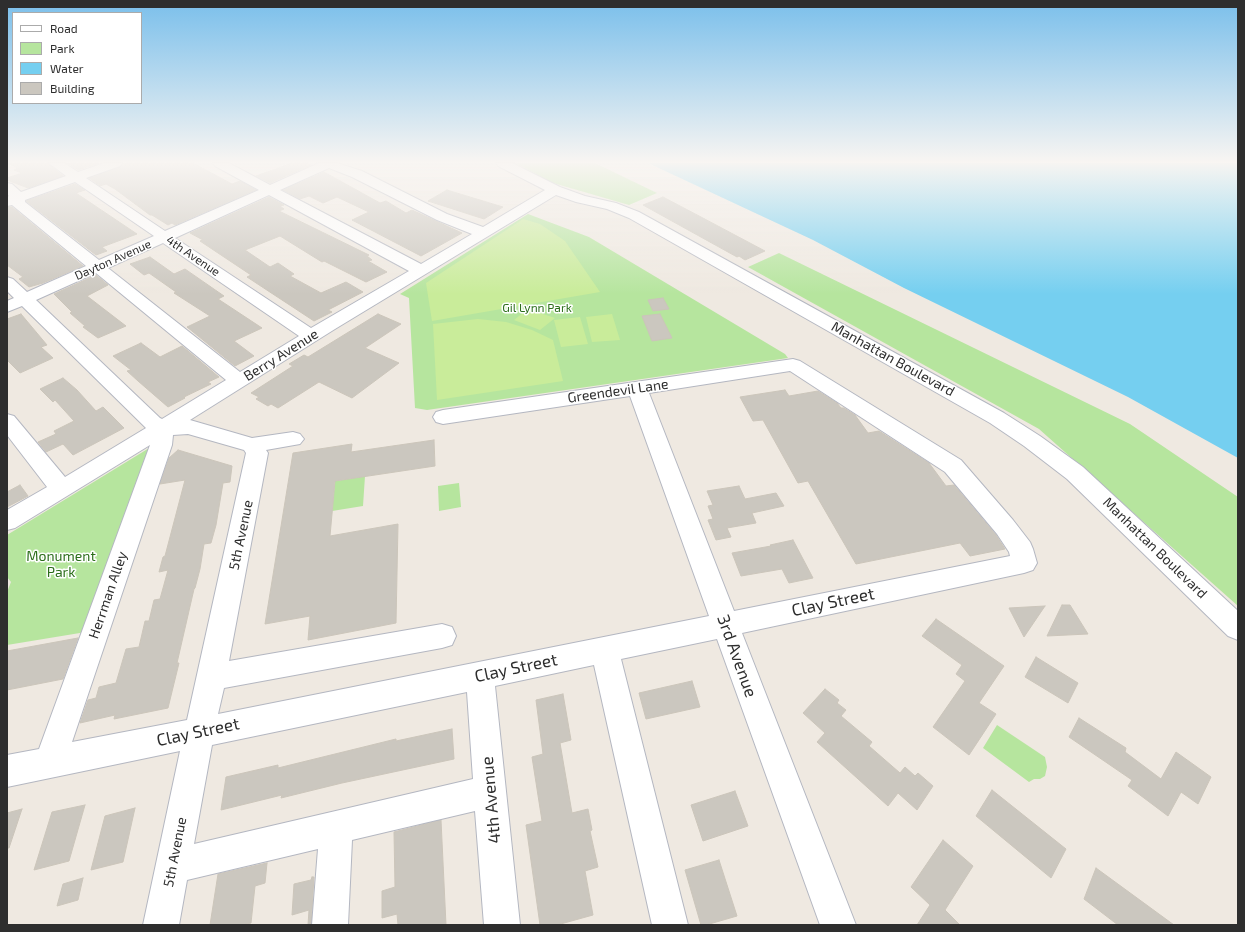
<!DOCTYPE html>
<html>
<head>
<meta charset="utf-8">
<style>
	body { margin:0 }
	#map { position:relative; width:1245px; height:932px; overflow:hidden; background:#efe9e1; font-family:"Exo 2",sans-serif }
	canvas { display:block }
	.frame { position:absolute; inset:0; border:8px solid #2e2e2e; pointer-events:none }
	.legend { position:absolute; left:12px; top:12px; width:130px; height:92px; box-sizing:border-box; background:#fff; border:1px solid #ababab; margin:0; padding:5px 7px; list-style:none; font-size:12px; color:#2e2e2e }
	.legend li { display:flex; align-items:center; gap:8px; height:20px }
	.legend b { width:20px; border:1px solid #ababab }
</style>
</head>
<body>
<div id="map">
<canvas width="1245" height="932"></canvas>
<div class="frame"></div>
<ul class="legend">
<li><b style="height:5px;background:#fff"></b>Road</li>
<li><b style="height:11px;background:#b6e59e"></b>Park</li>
<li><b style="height:11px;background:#75cff0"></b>Water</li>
<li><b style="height:11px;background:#cbc7bf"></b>Building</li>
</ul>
</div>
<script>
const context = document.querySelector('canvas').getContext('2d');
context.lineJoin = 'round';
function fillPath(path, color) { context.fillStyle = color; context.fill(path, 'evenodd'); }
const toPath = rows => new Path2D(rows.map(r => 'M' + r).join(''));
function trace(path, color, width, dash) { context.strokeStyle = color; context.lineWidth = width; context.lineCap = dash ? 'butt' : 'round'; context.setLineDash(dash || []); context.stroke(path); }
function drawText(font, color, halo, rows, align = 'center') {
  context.font = font + ' "Exo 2",sans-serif'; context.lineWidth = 3; context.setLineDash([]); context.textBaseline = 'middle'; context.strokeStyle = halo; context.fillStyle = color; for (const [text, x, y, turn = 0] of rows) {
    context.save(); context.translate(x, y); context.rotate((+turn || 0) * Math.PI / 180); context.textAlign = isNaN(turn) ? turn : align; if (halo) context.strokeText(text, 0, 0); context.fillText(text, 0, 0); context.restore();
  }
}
const green = toPath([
	[515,163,595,163,657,193,629,205,553,183],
	[528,214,589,237,785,354,788,358,427,410,415,408,409,298,400,294],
	[779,253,1130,424,1238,497,1238,606,1039,429,748,267],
	[159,442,92,631,7,645,7,592,11,582,7,577,7,535],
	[365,476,363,506,332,511,335,481],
	[459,483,461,507,439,511,438,486],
	[997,725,1045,757,1047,767,1045,776,1040,779,1034,779,1029,782,983,748]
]);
const pitch = toPath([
	[523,219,540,224,565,241,600,292,432,321,426,283],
	[528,309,555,318,540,330,514,320],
	[612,314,620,340,592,342,586,317],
	[580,317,588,344,561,347,554,320],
	[478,319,506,322,532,330,553,340,563,381,437,400,433,324]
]);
const water = toPath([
	[648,163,1238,163,1238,458,1128,397,904,288,813,240]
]);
const building = toPath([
	[7,163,48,163,63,176,28,188,7,180,7,178,22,173,14,170,18,168,7,163],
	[67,163,99,163,78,170,67,163],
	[123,163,193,163,232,184,240,181,256,190,175,225,172,223,168,225,152,215,150,215,115,189,106,184,100,186,89,178,120,167,123,163],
	[292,163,307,163,311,165,270,183,256,176,292,163],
	[324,172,380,203,386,201,406,213,412,210,462,233,421,256,352,220,369,212,337,197,323,203,309,196,300,199,283,190,324,172],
	[75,184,85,190,76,193,137,234,102,247,107,251,96,255,26,201,75,184],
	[447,190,503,207,484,219,428,201,447,190],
	[269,197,284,205,280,206,284,209,279,211,369,255,367,256,372,260,368,261,387,272,366,282,324,261,322,262,280,236,245,250,270,267,278,263,294,274,290,276,321,293,346,282,363,292,328,310,332,312,314,321,247,277,251,275,200,241,203,240,190,233,269,197],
	[663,197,701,217,765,251,745,260,739,256,737,257,643,205,663,197],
	[7,207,12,207,83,266,43,283,29,287,19,279,23,277,7,265,7,207],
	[150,257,174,274,185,269,224,296,218,299,262,328,234,341,254,356,235,366,187,327,210,316,174,293,176,292,149,273,144,275,130,264,150,257],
	[96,275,108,285,87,296,126,326,98,338,83,327,85,326,70,313,72,312,54,294,96,275],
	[663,298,669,309,653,311,648,300,663,298],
	[21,314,47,345,41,347,53,358,20,373,7,360,7,319,21,314],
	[378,314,401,324,365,348,399,363,352,398,319,382,278,408,271,404,268,406,256,399,259,397,251,393,293,366,289,364,304,355,308,357,378,314],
	[660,314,672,338,652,341,642,316,660,314],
	[141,343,160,357,182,346,219,377,208,382,211,384,184,397,185,398,168,407,138,381,127,371,131,370,113,356,141,343],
	[63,378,77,390,96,411,103,407,124,428,73,455,63,444,46,452,38,442,56,434,54,431,74,421,55,400,53,402,40,389,63,378],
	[785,390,789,396,818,391,837,403,841,408,844,408,855,415,868,433,879,431,929,463,946,486,954,485,996,535,1005,549,970,556,960,543,856,564,808,481,798,483,763,420,753,421,740,397,785,390],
	[434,440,435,466,335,481,330,536,398,524,396,623,308,640,310,616,265,624,293,453,352,444,351,452,434,440],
	[178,450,232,466,230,482,223,483,216,525,211,543,204,544,200,569,195,588,194,589,177,663,179,663,168,708,114,719,115,715,80,723,88,700,96,698,99,687,116,683,126,649,139,647,145,621,149,621,154,600,160,599,168,570,159,572,163,557,165,556,185,480,160,484,169,458,178,450],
	[20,485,28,496,7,507,7,492,20,485],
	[739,486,745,499,776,493,784,506,752,513,756,523,727,528,731,537,716,540,708,520,713,519,708,506,713,505,707,491,739,486],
	[793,540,813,578,789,583,782,569,741,576,732,553,771,546,770,545,793,540],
	[1062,605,1070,605,1088,634,1047,636,1062,605],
	[1045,606,1024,637,1009,608,1045,606],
	[936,619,1004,666,979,703,996,714,969,755,933,727,965,681,956,674,962,665,922,636,936,619],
	[78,638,63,679,7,690,7,651,78,638],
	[1036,657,1078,683,1068,703,1025,677,1036,657],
	[692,681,700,707,646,719,639,693,692,681],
	[825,689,839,700,837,703,846,710,841,716,872,742,869,746,900,773,905,767,915,776,918,773,933,786,917,810,898,793,888,806,817,742,825,733,803,713,825,689],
	[563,694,571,740,560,743,572,813,588,809,592,830,590,831,598,867,585,871,593,915,557,925,540,925,526,825,542,821,532,757,543,754,536,700,563,694],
	[1079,718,1126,748,1125,752,1161,779,1176,752,1211,777,1198,804,1181,792,1168,816,1128,786,1132,780,1069,737,1079,718],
	[452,729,454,759,342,783,281,798,282,795,221,810,226,777,278,765,278,768,396,739,396,741,452,729],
	[992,790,1066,849,1051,878,976,816,992,790],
	[735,791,748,826,703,841,691,805,735,791],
	[85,805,69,861,34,870,52,812,85,805],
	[135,808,123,862,91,870,105,816,135,808],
	[22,809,9,848,7,848,7,813,22,809],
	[441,820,446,925,398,925,397,914,382,918,382,891,395,887,394,832,441,820],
	[943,840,973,866,945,910,960,925,917,925,930,905,911,887,943,840],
	[719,860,737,916,706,925,701,925,685,870,719,860],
	[267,863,265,883,255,886,251,923,243,925,210,925,218,874,267,863],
	[1096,868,1174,925,1118,925,1084,899,1096,868],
	[312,877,314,877,311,925,308,925,309,910,292,915,294,884,311,880,312,877],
	[83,878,78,900,57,906,63,884,83,878]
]);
const minor = toPath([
	[49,163,64,163,78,172,104,163,122,163,120,166,86,178,165,231,259,190,215,166,213,163,229,163,270,185,319,163,337,163,362,171,447,214,483,227,545,190,498,166,496,163,512,163,560,187,585,196,616,203,639,212,1004,413,1040,436,1083,467,1238,611,1238,640,1228,636,1067,479,1024,446,990,423,629,218,607,209,576,202,556,195,335,329,190,420,252,438,293,432,300,434,304,439,300,444,266,450,268,453,229,661,442,624,452,627,456,636,452,645,442,648,224,688,218,714,709,616,630,396,443,424,436,422,433,417,436,412,443,410,793,359,800,361,961,460,1013,520,1030,542,1033,549,1037,563,1033,570,1024,573,742,633,856,925,820,925,717,639,621,659,688,925,652,925,594,665,495,686,520,925,484,925,475,811,352,840,348,925,312,925,318,849,187,880,179,925,143,925,180,751,7,787,7,755,39,749,150,445,15,528,7,530,7,510,47,487,7,435,7,414,14,416,65,477,146,428,22,306,7,312,7,301,14,298,7,291,7,277,13,279,27,292,86,266,12,205,7,206,7,197,9,196,7,194,7,183,12,184,21,192,66,176,49,163],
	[329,168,352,177,437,220,472,234,421,264,280,190,329,168],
	[75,182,154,236,99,260,25,202,25,200,75,182],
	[269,195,409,271,311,328,175,238,269,195],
	[163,243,299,336,240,372,108,268,163,243],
	[96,273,226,380,162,419,160,418,36,300,96,273],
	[790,371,945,472,997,534,1009,552,1010,556,734,611,649,393,790,371],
	[188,434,244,450,246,453,187,720,72,742,172,445,173,435,188,434],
	[467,692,473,779,194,844,212,745,467,692]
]);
const farStreetnames = [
	["4th Avenue",193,256,34],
	["Dayton Avenue",113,260,-24]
];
const farParknames = [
	["Gil Lynn Park",537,308]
];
const streetNames = [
	["Berry Avenue",281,355,-32],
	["Manhattan Boulevard",893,359,29],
	["Greendevil Lane",618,391,-8],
	["5th Avenue",241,535,-78],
	["Manhattan Boulevard",1155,548,44],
	["Herrman Alley",108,595,-71],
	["5th Avenue",175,852,-79]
];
const parkNames = [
	["Monument",61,556],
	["Park",61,572]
];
const nearStreetnames = [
	["Clay Street",833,602,-12],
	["3rd Avenue",737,656,70],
	["Clay Street",516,668,-12],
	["Clay Street",198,732,-12],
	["4th Avenue",491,800,-95]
];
fillPath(green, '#b6e59e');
fillPath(pitch, '#c9ec9a');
fillPath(water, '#75cff0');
fillPath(building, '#cbc7bf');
trace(building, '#cbc5ba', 1);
trace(minor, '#b4b7c1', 2);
fillPath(minor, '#fff');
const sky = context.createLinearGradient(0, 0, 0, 294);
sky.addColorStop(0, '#7abfeb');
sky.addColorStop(0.55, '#f8f5f2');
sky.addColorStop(1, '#f8f5f200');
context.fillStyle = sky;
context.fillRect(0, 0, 1245, 294);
drawText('12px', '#2e2e2e', '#fff', farStreetnames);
drawText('12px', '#2c6e1b', '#fff', farParknames);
drawText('14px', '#2e2e2e', '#fff', streetNames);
drawText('14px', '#2c6e1b', '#fff', parkNames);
drawText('17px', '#2e2e2e', '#fff', nearStreetnames);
</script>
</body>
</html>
